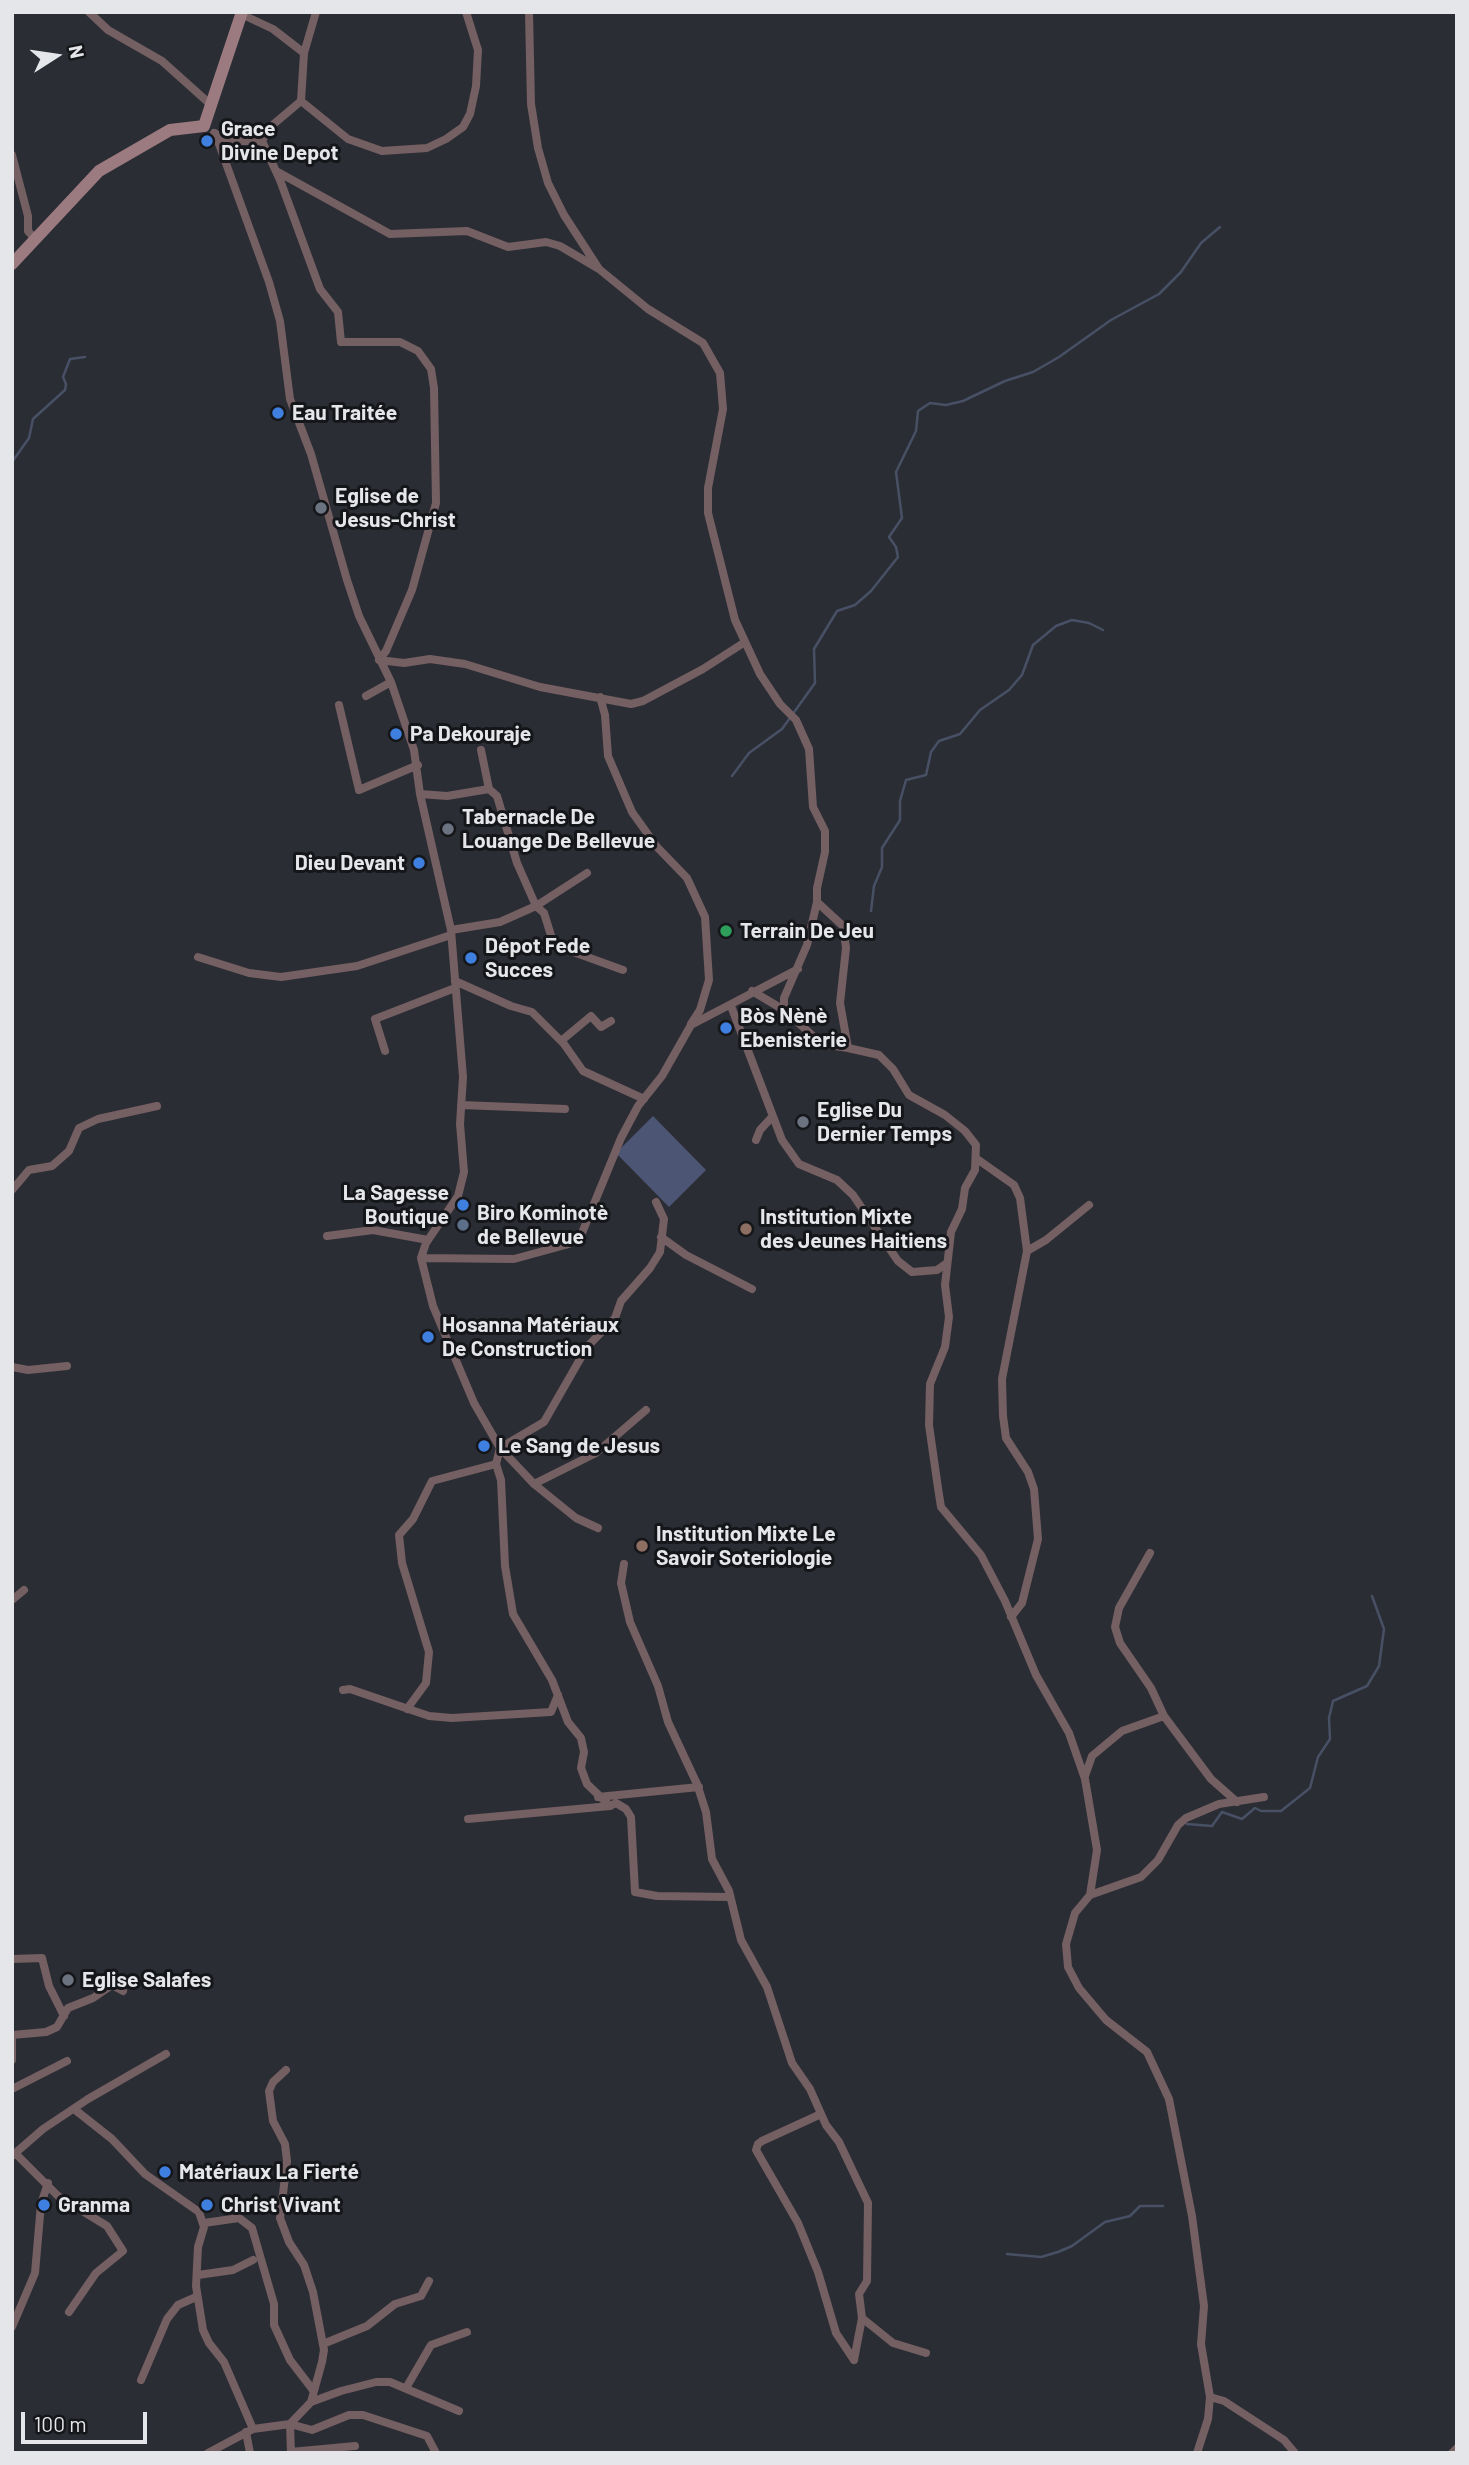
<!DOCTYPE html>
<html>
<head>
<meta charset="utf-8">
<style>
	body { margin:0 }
	#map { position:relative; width:1469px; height:2465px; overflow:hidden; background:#2b2d34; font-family:Barlow,sans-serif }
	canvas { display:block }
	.frame { position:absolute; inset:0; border:14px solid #e4e6ea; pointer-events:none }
	.north { position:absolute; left:21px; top:21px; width:70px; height:70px; -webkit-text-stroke:5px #151619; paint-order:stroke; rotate:78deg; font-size:19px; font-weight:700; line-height:28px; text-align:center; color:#e4e6ea }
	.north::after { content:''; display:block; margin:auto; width:24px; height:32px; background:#e4e6ea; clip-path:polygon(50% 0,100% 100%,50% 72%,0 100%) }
	.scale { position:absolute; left:21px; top:2412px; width:126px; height:32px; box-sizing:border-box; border:4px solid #e4e6ea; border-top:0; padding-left:9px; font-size:21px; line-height:24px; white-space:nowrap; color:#e4e6ea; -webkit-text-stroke:5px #151619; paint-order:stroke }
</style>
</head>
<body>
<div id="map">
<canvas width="1469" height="2465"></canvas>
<div class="frame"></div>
<div class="north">N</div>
<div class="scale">100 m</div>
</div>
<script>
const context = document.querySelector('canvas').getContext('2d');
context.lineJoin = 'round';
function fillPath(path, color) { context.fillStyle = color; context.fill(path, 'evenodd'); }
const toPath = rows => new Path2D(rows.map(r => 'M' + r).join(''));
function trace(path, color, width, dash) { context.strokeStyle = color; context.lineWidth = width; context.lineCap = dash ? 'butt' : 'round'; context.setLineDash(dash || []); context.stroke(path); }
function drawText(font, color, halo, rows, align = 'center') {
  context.font = font + ' Barlow,sans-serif'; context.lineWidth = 6; context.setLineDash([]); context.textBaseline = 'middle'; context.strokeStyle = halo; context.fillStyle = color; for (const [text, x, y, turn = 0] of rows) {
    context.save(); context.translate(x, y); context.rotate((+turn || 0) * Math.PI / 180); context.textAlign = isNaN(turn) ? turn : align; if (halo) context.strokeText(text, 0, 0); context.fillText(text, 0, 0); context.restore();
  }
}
const green = toPath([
	[653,1116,706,1170,669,1207,616,1153]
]);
const stream = toPath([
	[12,462,29,438,33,419,65,390,66,384,63,377,70,359,85,357],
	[732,776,749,753,782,729,815,683,814,649,837,611,855,605,871,591,898,557,896,547,889,537,902,518,896,472,916,431,918,411,930,403,946,405,963,401,1005,381,1033,372,1059,357,1111,320,1159,294,1181,272,1201,243,1220,227],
	[871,911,874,886,882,867,882,848,900,820,900,801,906,780,926,775,931,752,939,741,960,734,980,710,1009,690,1022,675,1033,645,1056,626,1072,620,1089,623,1103,630],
	[1187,1824,1212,1826,1222,1812,1242,1819,1255,1808,1261,1811,1281,1811,1310,1788,1318,1757,1330,1739,1329,1718,1333,1701,1367,1686,1379,1666,1384,1629,1372,1596],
	[1007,2254,1041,2257,1058,2252,1072,2246,1105,2222,1130,2216,1140,2206,1163,2206]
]);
const street = toPath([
	[89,12,108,30,162,61,210,104],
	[529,12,531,104,538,148,548,183,564,215,599,269,648,309,703,343,720,373,723,409,708,488,708,513,735,620,760,674,780,704,796,720,809,749,813,807,825,831,825,852,817,888,817,902,843,926,846,948,840,1003,848,1048,879,1055,893,1069,909,1095,945,1115,965,1131,976,1145,975,1170,965,1188,962,1209,951,1232,945,1285,949,1317,945,1347,930,1384,929,1425,938,1488,941,1507,981,1555,1005,1601,1036,1675,1069,1733,1085,1779,1097,1850,1090,1895,1075,1913,1066,1944,1068,1967,1079,1988,1106,2020,1147,2052,1169,2099,1192,2216,1204,2306,1201,2344,1210,2397,1208,2419,1197,2453],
	[241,14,273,29,304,53],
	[301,101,348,139,382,151,427,148,446,139,463,127,470,114,476,86,478,50,466,12],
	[214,133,230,141,262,141],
	[215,133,269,282,280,321,290,399,311,454,347,580,359,616,391,682,414,750,420,794,451,930,463,1077,460,1124,464,1172,458,1196,426,1243,421,1258,433,1306,474,1403,500,1448,534,1484,576,1518,598,1528],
	[262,141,280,180,320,289,338,312,341,342,400,342,418,351,431,369,434,388,436,503,412,590,386,651,379,660],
	[262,141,269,128,301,101,304,53,316,12],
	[12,155,28,216,28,231,35,239],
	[276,171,390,234,467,231,508,247,546,242,560,246,599,269],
	[379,660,404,663,430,659,465,664,540,687,631,704,643,701,703,669,745,642],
	[366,696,391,682],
	[600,697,605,715,608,756,632,812,657,847,687,878,705,917,709,980,700,1010,691,1024],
	[339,705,359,790,418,765],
	[481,750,489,789],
	[420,794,447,796,489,789,497,796,517,863,536,906,544,913,554,945,623,970],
	[817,902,807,945,784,998,784,1010,822,1044,848,1048],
	[451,930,500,922,536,906,587,873],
	[198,957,249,973,281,977,357,966,451,935],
	[455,981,511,1006,532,1012,564,1044,583,1071,644,1099],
	[752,991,784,1010],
	[731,1006,782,1140,799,1164,837,1180,853,1195,898,1261,912,1272,937,1270,947,1263],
	[561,1041,591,1016,601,1027,611,1021],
	[385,1051,375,1019,455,988],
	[461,1105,565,1109],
	[756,1140,760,1130,772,1117],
	[977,1159,1014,1185,1020,1198,1027,1251,1002,1379,1003,1416,1006,1438,1028,1472,1034,1489,1038,1539,1022,1603,1011,1617],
	[12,1190,29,1170,52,1166,69,1151,79,1128,98,1119,157,1106],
	[656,1202,664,1219,660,1252,650,1268,621,1301,615,1318,587,1347,544,1422,500,1448,496,1464,501,1480,505,1566,513,1614,552,1680,568,1722,581,1738,584,1752,581,1768,587,1784,610,1806,616,1803,626,1809,631,1817,635,1892,657,1896,730,1897],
	[327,1236,373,1230,428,1240],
	[661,1237,686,1255,752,1289],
	[1027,1251,1046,1240,1089,1205],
	[421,1258,514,1259,569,1244,582,1233,621,1138,638,1106,662,1076,691,1025,798,969],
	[12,1367,28,1370,67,1366],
	[534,1484,596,1453,646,1410],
	[1150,1553,1119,1608,1115,1627,1120,1643,1151,1688,1164,1716],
	[624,1564,621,1583,630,1622,658,1686,668,1722,697,1784,706,1812,712,1859,729,1891,741,1940,767,1987,792,2063,810,2089,826,2125,839,2142,868,2203,867,2281,859,2294,862,2318,854,2360],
	[12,1600,24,1590],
	[343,1690,350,1689,429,1716,452,1718,551,1712,558,1695],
	[407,1709,426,1683,429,1652,402,1563,399,1535,413,1519,432,1481,496,1464],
	[1085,1776,1092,1756,1122,1731,1164,1716,1211,1779,1237,1802],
	[598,1797,699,1787],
	[468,1819,610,1806],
	[1090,1895,1141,1877,1158,1860,1178,1825,1186,1818,1219,1804,1264,1797],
	[12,1959,42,1958,49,1986,64,2016],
	[12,2035,46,2032,57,2027,68,2008,93,1998,112,1985,123,1991],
	[12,2038,12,2060],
	[12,2089,67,2061],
	[74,2109,112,2139,145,2174,199,2212,204,2227,198,2247,196,2286,203,2330,209,2343,224,2362,253,2429],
	[821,2114,762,2141,758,2144,756,2150,798,2223,818,2272,836,2333,854,2360],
	[16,2154,58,2196,107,2226,123,2251,96,2273,69,2312],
	[12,2156,43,2129,88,2099,166,2054],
	[204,2223,239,2218,252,2228,274,2304,274,2325,290,2360,313,2390],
	[198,2275,233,2270,253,2260],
	[862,2318,893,2343,926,2353],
	[12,2327,35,2273,41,2204,48,2183],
	[323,2344,367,2326,395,2304,421,2296,429,2281],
	[141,2380,167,2319,178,2305,196,2297],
	[406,2388,431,2345,467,2332],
	[1210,2397,1224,2401,1284,2440,1295,2453],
	[311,2402,341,2391,376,2382,390,2382,459,2411],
	[246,2432,250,2453],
	[291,2452,355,2446],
	[208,2453,253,2429,290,2424,311,2402,322,2362,324,2350,313,2292,304,2265,289,2242,280,2218,287,2161,285,2144,273,2121,269,2091,273,2082,286,2070],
	[291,2453,290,2424,312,2430,349,2415,363,2415,427,2436,436,2453],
	[1452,2453,1457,2448]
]);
const secondary = toPath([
	[12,264,99,171,170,130,204,126,242,12]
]);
const markers = [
	[207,141,7,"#3f7fe0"],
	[278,413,7,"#3f7fe0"],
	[321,508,7,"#6b7280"],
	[396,734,7,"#3f7fe0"],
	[448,829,7,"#6b7280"],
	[419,863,7,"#3f7fe0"],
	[726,931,7,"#2e9e5b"],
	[471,958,7,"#3f7fe0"],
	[726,1028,7,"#3f7fe0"],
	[803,1122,7,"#6b7280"],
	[463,1205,7,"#3f7fe0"],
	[463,1225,7,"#5c6f8a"],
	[746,1229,7,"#8d6e63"],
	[428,1337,7,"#3f7fe0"],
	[484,1446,7,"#3f7fe0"],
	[642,1546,7,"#8d6e63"],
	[68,1980,7,"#6b7280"],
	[165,2172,7,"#3f7fe0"],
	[44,2205,7,"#3f7fe0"],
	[207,2205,7,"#3f7fe0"]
];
const poiNames = [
	["Grace",221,129],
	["Divine Depot",221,153],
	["Eau Traitée",292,413],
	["Eglise de",335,496],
	["Jesus-Christ",335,520],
	["Pa Dekouraje",410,734],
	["Tabernacle De",462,817],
	["Louange De Bellevue",462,841],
	["Dieu Devant",405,863,"right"],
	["Terrain De Jeu",740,931],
	["Dépot Fede",485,946],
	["Succes",485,970],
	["Bòs Nènè",740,1016],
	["Ebenisterie",740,1040],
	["Eglise Du",817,1110],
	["Dernier Temps",817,1134],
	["La Sagesse",449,1193,"right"],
	["Boutique",449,1217,"right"],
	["Biro Kominotè",477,1213],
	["de Bellevue",477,1237],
	["Institution Mixte",760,1217],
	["des Jeunes Haitiens",760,1241],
	["Hosanna Matériaux",442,1325],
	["De Construction",442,1349],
	["Le Sang de Jesus",498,1446],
	["Institution Mixte Le",656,1534],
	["Savoir Soteriologie",656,1558],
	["Eglise Salafes",82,1980],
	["Matériaux La Fierté",179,2172],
	["Granma",58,2205],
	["Christ Vivant",221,2205]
];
fillPath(green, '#4d5575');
trace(stream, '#485065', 2.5);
trace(street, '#745f62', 8);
trace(secondary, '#9c7b80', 12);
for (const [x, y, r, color] of markers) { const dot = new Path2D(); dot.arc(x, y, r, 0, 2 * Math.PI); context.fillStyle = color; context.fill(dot); trace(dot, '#151619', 2.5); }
drawText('bold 21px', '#e4e6ea', '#151619', poiNames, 'left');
</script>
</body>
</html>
